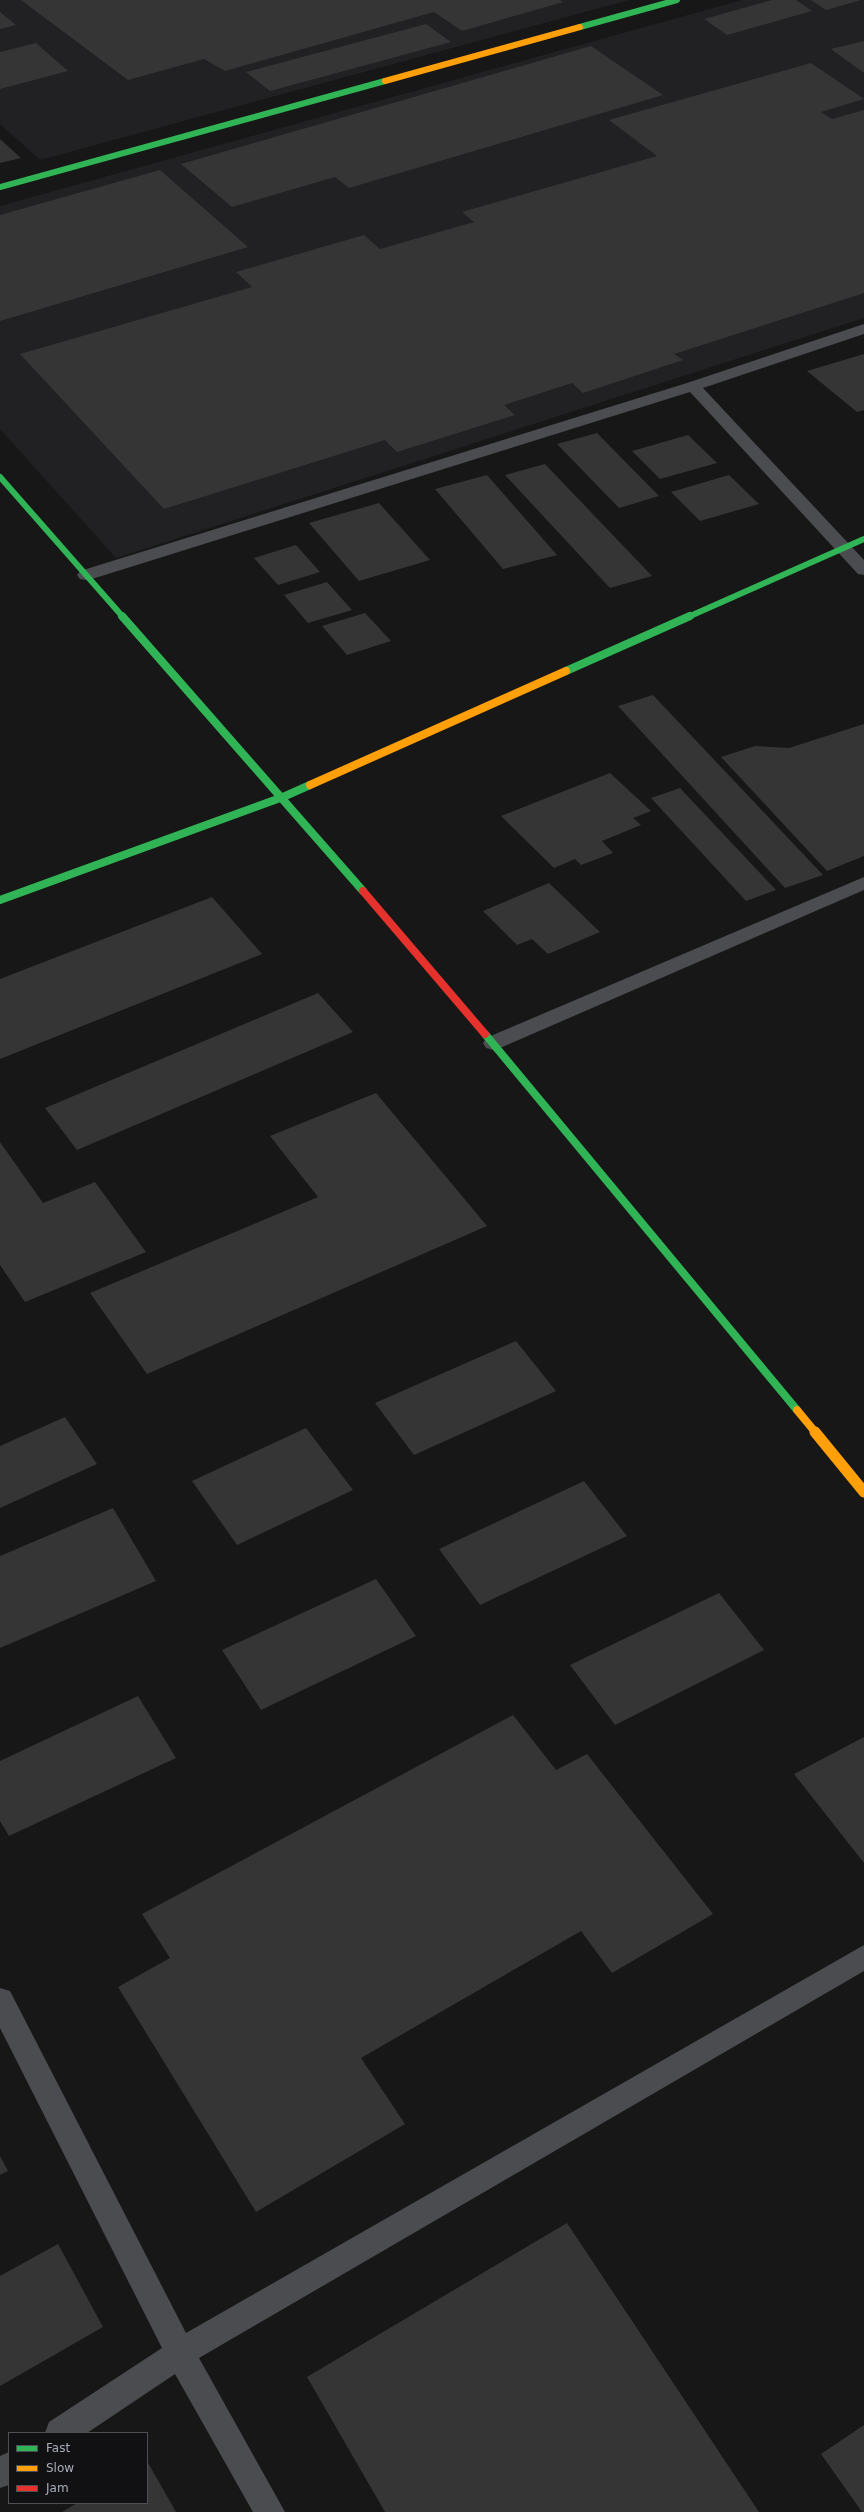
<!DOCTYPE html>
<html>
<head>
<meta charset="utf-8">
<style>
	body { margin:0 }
	#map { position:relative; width:864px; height:2512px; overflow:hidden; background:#171717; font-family:"DejaVu Sans",sans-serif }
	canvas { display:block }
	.legend { position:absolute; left:8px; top:2432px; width:140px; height:72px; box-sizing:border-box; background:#111113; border:1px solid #4d4f55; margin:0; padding:5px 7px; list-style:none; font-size:12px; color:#a8adb9 }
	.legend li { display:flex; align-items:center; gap:8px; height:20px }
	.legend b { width:20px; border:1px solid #4d4f55 }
</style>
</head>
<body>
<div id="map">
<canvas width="864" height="2512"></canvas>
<ul class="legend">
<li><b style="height:5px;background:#30b455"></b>Fast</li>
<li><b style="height:5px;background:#ff9f0a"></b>Slow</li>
<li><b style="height:5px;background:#e5322d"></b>Jam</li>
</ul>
</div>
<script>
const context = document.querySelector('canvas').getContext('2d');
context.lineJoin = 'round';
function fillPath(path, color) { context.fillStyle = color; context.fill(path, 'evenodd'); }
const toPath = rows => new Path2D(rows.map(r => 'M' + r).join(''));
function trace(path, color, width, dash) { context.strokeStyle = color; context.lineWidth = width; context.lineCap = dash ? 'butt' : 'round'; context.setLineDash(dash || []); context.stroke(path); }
const built = toPath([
	[0,0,629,0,40,160,0,124],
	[742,0,864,0,864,318,116,558,0,429,0,206]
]);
const building = toPath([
	[21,0,560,0,563,2,462,31,434,12,225,71,204,59,128,80],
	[772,0,796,0,812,11,727,35,704,19],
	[811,0,861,0,826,10],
	[0,12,16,25,0,29],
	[426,24,451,42,270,91,246,72],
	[864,41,864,73,831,49],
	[36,43,68,71,0,89,0,52],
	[591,46,663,95,349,188,335,177,232,207,181,164],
	[811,63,864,99,821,112,832,119,864,110,864,293,674,354,683,360,583,393,572,383,504,405,515,415,397,452,385,440,164,509,20,354,252,287,236,272,364,235,380,249,474,222,462,212,657,156,609,120],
	[0,139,21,158,0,163],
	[160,170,248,247,0,321,0,215],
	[864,354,864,410,857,412,807,371],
	[597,433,659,496,619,508,557,444],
	[688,435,717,463,660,479,632,451],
	[545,464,652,576,610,588,505,475],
	[487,475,557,555,503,569,435,489],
	[729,475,759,504,700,521,671,492],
	[379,503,430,560,359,581,309,523],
	[296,545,320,572,278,585,254,558],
	[327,582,352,610,308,623,284,595],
	[365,613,391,641,347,655,322,626],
	[653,695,823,875,785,888,618,706],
	[864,724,864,856,827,871,721,757,755,746,789,748],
	[610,773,651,811,633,818,641,825,602,841,613,853,581,865,575,859,554,868,501,816],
	[680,788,776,890,746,901,651,798],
	[549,883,600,932,548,954,532,939,517,945,483,911],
	[212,897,262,954,0,1059,0,979],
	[318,993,353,1032,77,1150,45,1108],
	[376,1093,487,1226,147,1374,90,1293,318,1197,270,1136],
	[0,1142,43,1203,95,1182,146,1252,25,1302,0,1265],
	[516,1341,556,1391,414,1455,375,1403],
	[65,1417,97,1464,0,1508,0,1446],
	[306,1428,353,1490,237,1545,192,1481],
	[584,1481,627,1536,480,1605,439,1549],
	[113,1508,156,1581,0,1648,0,1556],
	[376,1579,416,1636,261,1710,222,1650],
	[719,1593,764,1650,615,1725,570,1665],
	[138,1696,176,1758,9,1836,0,1821,0,1761],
	[513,1715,556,1770,587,1754,713,1914,612,1973,581,1931,361,2058,405,2124,256,2212,118,1987,170,1958,142,1914],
	[864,1737,864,1863,794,1774],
	[0,2156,8,2171,0,2175],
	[567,2223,759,2512,385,2512,307,2377],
	[58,2244,103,2327,0,2386,0,2276],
	[864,2425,864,2512,862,2512,821,2454],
	[147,2461,176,2512,62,2512,77,2503,147,2503]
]);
const street = toPath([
	[864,324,864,334,703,388,864,560,864,575,858,574,690,392,92,579,86,580,80,579,77,575,80,571,687,383,864,324],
	[864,877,864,890,500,1048,493,1050,486,1048,483,1043,486,1038,864,877],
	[864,1945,864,1971,199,2358,285,2512,253,2512,175,2374,87,2433,45,2433,49,2422,162,2348,0,2028,0,1988,10,1991,186,2333,864,1945],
	[9,2452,9,2485,0,2488,0,2456,9,2452]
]);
const fastFar1 = toPath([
	[580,27,677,0],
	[0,187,385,81],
	[0,477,123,617],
	[688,617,864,539]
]);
const fast = toPath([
	[122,616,363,891],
	[566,671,690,616],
	[0,900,283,797,310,785],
	[485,1034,797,1410]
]);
const slowFar2 = toPath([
	[385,81,580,27]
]);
const slowFar1 = toPath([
	[310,785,566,671],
	[797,1410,816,1433]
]);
const slow = toPath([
	[815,1432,864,1492]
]);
const jam = toPath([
	[363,891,485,1034]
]);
fillPath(built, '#212123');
fillPath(building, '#353536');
fillPath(street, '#4b4c50');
trace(fastFar1, '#30b455', 6);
trace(fast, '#30b455', 8);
trace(slowFar2, '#ff9f0a', 6);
trace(slowFar1, '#ff9f0a', 8);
trace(slow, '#ff9f0a', 11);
trace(jam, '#e5322d', 8);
</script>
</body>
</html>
